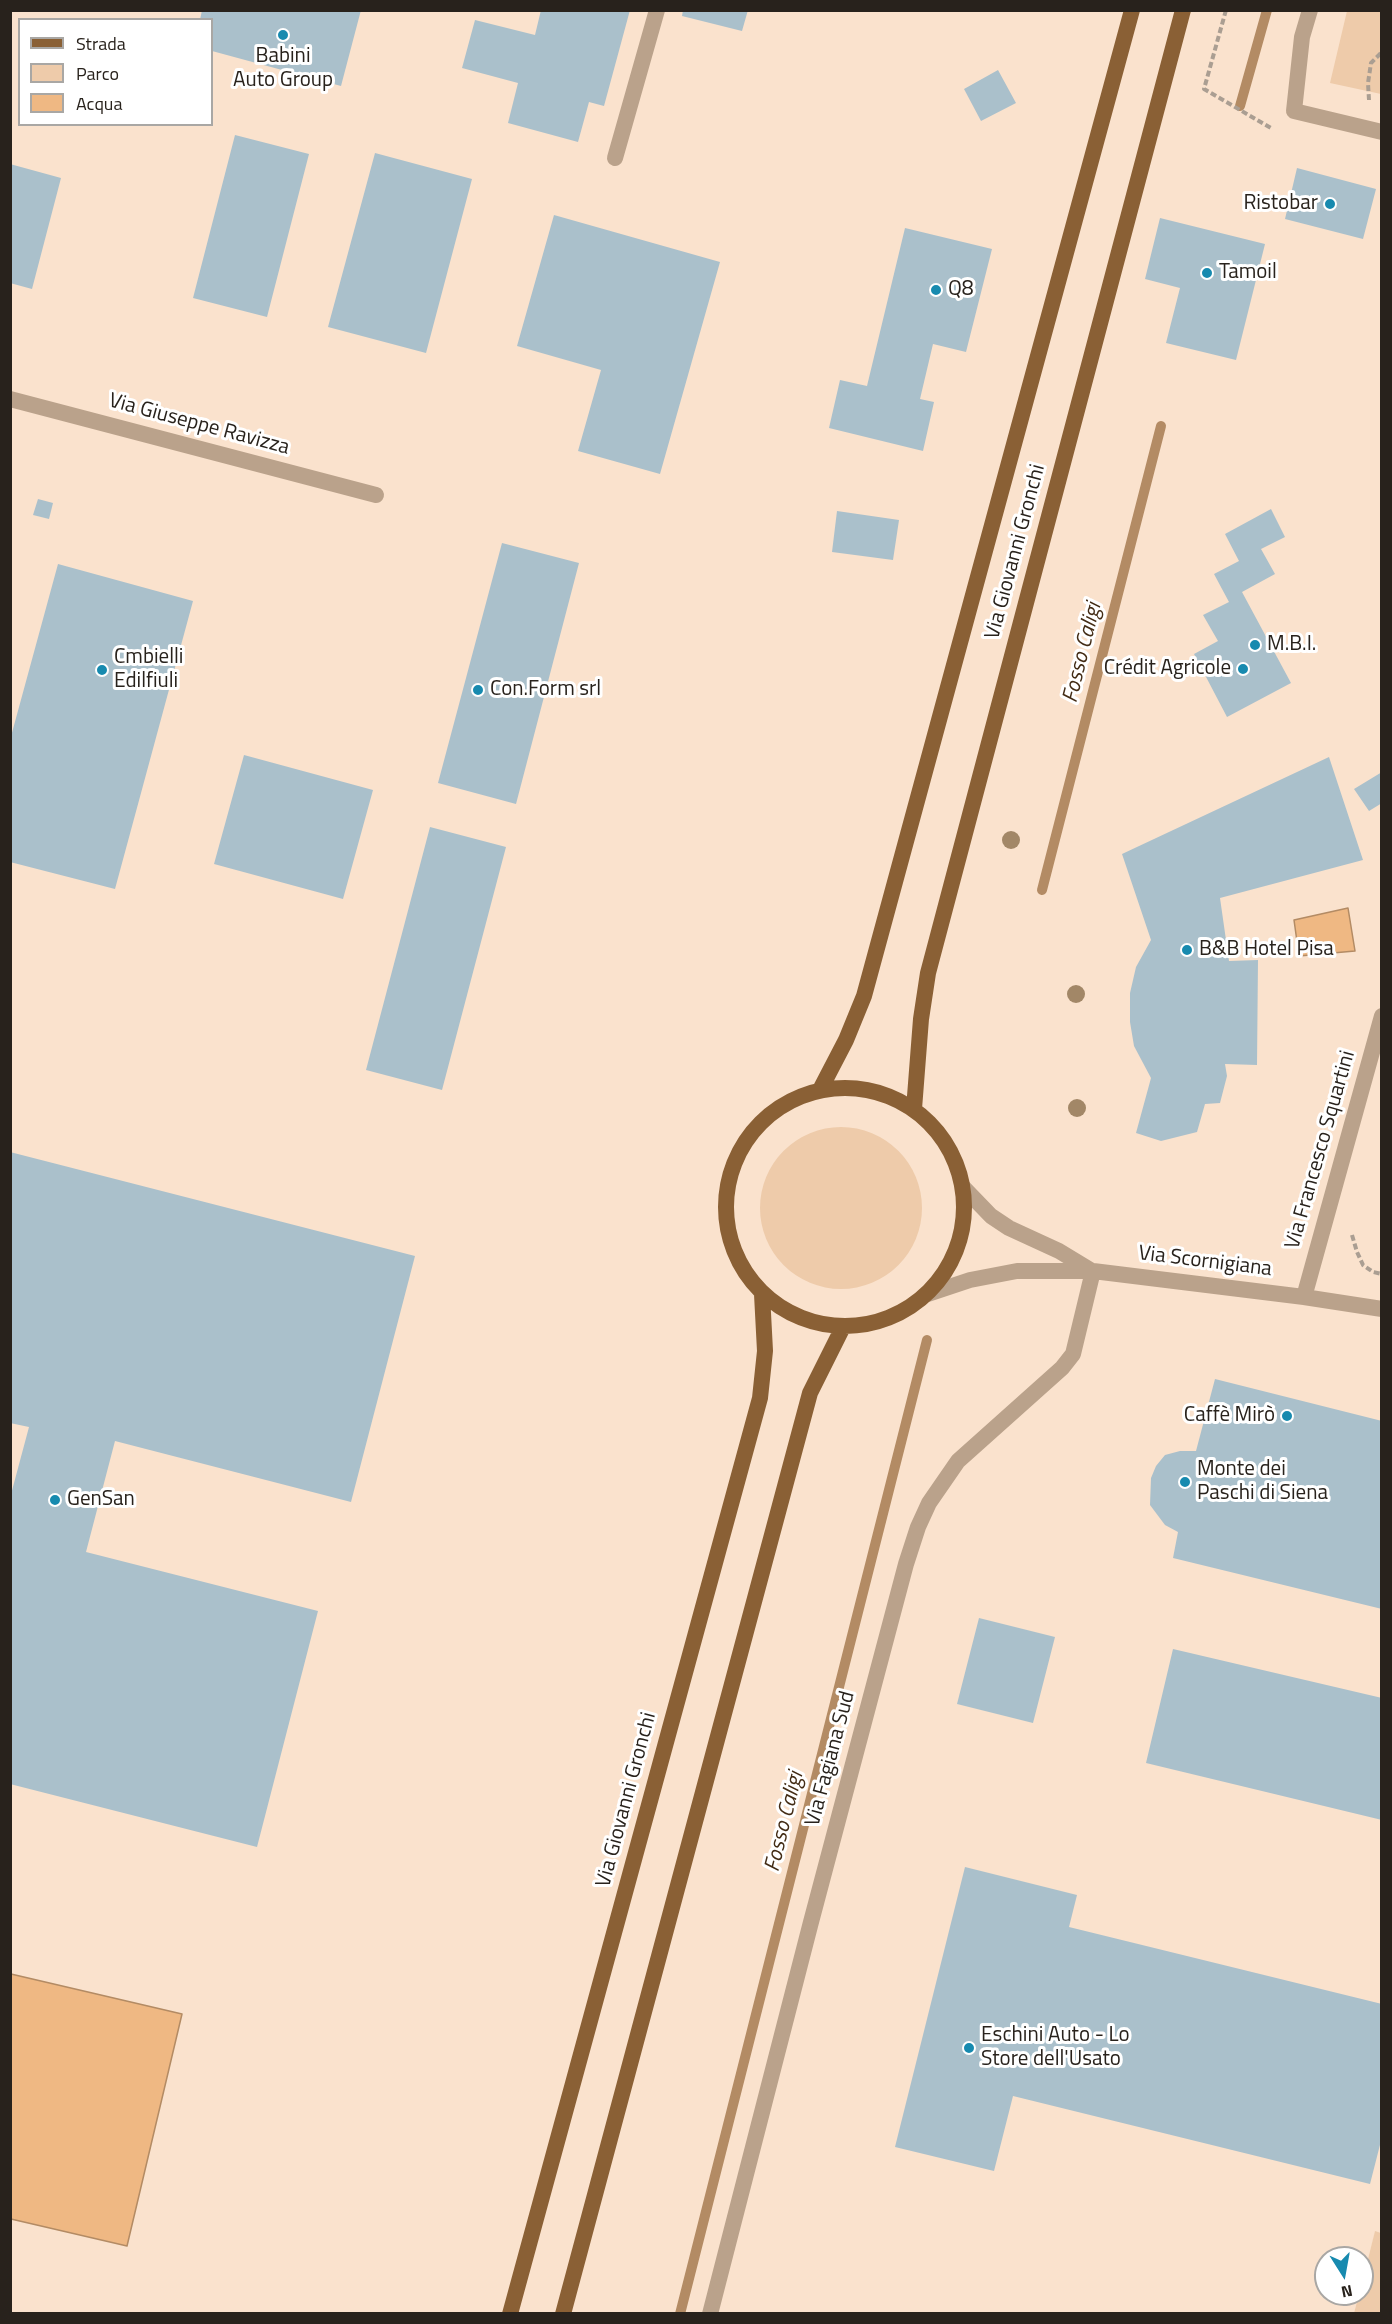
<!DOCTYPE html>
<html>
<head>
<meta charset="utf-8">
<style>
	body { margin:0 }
	#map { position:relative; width:1392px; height:2324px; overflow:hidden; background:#feeddd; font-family:"Titillium Web",sans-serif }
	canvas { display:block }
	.frame { position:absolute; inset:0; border:12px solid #28221c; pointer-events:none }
	.legend { position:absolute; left:18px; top:18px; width:195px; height:108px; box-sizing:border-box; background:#fff; border:2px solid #a9a7a4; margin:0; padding:8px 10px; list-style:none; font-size:18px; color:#28221c }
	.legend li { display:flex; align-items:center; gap:12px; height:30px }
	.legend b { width:30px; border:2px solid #a9a7a4 }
	.north { position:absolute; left:1314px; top:2246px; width:60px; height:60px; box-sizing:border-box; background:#fff; border:2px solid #a9a7a4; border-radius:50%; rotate:169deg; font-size:16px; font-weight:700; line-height:24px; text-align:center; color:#28221c }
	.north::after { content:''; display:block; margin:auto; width:21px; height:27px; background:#178aaf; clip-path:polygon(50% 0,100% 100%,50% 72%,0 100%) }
</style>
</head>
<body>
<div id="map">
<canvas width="1392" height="2324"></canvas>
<div class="frame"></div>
<ul class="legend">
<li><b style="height:8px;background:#8a6035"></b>Strada</li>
<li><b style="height:16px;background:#eecbaa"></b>Parco</li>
<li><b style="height:16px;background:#efb883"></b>Acqua</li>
</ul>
<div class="north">N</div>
</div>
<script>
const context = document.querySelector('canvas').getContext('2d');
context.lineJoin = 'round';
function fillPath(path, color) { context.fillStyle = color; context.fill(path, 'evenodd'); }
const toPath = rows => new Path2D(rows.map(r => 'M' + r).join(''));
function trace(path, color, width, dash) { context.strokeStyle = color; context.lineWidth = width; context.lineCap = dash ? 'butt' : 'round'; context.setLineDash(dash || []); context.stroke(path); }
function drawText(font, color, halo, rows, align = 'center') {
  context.font = font + ' "Titillium Web",sans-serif'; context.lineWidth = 6; context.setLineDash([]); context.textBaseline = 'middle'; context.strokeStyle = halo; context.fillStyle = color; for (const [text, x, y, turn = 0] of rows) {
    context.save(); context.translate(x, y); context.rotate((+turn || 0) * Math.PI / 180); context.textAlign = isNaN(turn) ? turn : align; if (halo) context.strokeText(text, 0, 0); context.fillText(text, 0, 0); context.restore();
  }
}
const built = toPath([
	[11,11,1381,11,1382,2233,1375,2232,1362,2283,1362,2258,1326,2258,1326,2294,1359,2294,1354,2313,11,2314],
	[20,20,212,20,212,124,20,124]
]);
const green = toPath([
	[1347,11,1381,11,1381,94,1330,83],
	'760 1208a81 81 0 1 1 162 0a81 81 0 1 1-162 0Z',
	[1375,2231,1381,2233,1381,2313,1354,2313,1359,2294,1362,2294,1362,2283]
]);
const water = toPath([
	[1348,908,1355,951,1299,956,1294,920,1348,908],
	[11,1974,182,2014,127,2246,11,2219,11,1974]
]);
const stream = toPath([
	[1240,106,1267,10],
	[1042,890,1161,426],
	[680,2314,927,1340]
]);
const building = toPath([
	[202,10,361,10,341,86,212,51,212,20,200,20],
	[541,10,630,10,604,106,589,102,578,142,508,123,518,83,462,68,475,20,535,35],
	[683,10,748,10,742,31,682,16],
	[998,70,1016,103,981,121,964,89],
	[235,135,309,154,267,317,193,298],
	[375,153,472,179,426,353,328,327],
	[10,164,61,178,32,289,10,283],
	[1297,168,1376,189,1363,239,1285,219],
	[554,215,720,262,660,474,578,451,601,370,517,346],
	[1160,218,1265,244,1236,360,1166,343,1180,288,1145,279],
	[905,228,992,249,966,352,933,344,920,399,934,402,923,451,829,428,840,380,867,386],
	[38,499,53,503,49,519,33,515],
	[1271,509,1285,537,1261,549,1275,574,1242,592,1291,683,1227,717,1194,654,1218,641,1203,615,1229,602,1214,574,1239,561,1225,534],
	[837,511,899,520,893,560,832,552],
	[502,543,579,563,516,804,438,783],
	[58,564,193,601,115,889,10,862,10,740],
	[244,755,373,790,343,899,214,864],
	[1329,757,1363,860,1220,898,1229,961,1258,960,1257,1065,1225,1064,1227,1076,1220,1103,1205,1104,1197,1132,1161,1141,1136,1133,1151,1078,1134,1046,1130,1022,1130,993,1136,967,1151,940,1122,854],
	[1382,772,1382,803,1369,811,1354,789],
	[430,827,506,847,442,1090,366,1070],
	[10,1152,415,1256,351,1502,115,1441,86,1552,318,1611,257,1847,10,1784,10,1498,29,1427,10,1423],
	[1215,1379,1382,1421,1382,1609,1173,1558,1178,1532,1165,1525,1150,1505,1151,1478,1156,1466,1165,1455,1180,1451,1196,1451],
	[979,1618,1055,1637,1033,1723,957,1704],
	[1173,1649,1382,1698,1382,1820,1146,1763],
	[965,1867,1077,1895,1069,1927,1382,2004,1382,2137,1370,2184,1013,2096,994,2171,895,2147]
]);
const path = toPath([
	[1226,10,1204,89,1271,128],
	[1369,100,1368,83,1371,63,1382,52],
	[1352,1235,1357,1252,1363,1265,1373,1272,1382,1274]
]);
const service = toPath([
	[615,158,657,10]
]);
const minor = toPath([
	[1310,10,1302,37,1294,111,1382,132],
	[10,399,376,495],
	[963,1187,991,1216,1009,1228,1059,1251,1092,1271],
	[928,1294,970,1280,1017,1271,1093,1271,1304,1297,1382,1309],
	[1304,1297,1382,1016],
	[710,2314,811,1922,906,1564,918,1527,929,1503,958,1461,1062,1368,1073,1354,1093,1271]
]);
const primary = toPath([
	'726 1207a119 119 0 1 1 238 0a119 119 0 1 1-238 0Z',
	[820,1090,846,1040,864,996,1132,10],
	[914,1109,921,1019,928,973,1183,10],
	[510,2314,760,1398,765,1351,762,1294],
	[563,2314,810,1393,843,1327]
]);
const trees = [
	[1011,840],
	[1076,994],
	[1077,1108]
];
const markers = [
	[283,35,6,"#178aaf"],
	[1330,204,6,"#178aaf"],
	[1207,273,6,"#178aaf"],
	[936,290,6,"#178aaf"],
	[1255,645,6,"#178aaf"],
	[1243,669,6,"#178aaf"],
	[102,670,6,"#178aaf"],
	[478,690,6,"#178aaf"],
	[1187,950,6,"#178aaf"],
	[1287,1416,6,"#178aaf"],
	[1185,1482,6,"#178aaf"],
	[55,1500,6,"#178aaf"],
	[969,2048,6,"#178aaf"]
];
const poiNames = [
	["Babini",283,57,"center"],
	["Auto Group",283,81,"center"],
	["Ristobar",1318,204,"right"],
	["Tamoil",1219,273],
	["Q8",948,290],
	["M.B.I.",1267,645],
	["Cmbielli",114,658],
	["Edilfiuli",114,682],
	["Crédit Agricole",1231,669,"right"],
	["Con.Form srl",490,690],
	["B&B Hotel Pisa",1199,950],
	["Caffè Mirò",1275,1416,"right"],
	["Monte dei",1197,1470],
	["Paschi di Siena",1197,1494],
	["GenSan",67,1500],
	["Eschini Auto - Lo",981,2036],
	["Store dell'Usato",981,2060]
];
const streetNames = [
	["Via Giuseppe Ravizza",199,425,15],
	["Via Giovanni Gronchi",1016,552,-75],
	["Via Francesco Squartini",1321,1150,-74],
	["Via Scornigiana",1205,1262,7],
	["Via Fagiana Sud",831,1759,-75],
	["Via Giovanni Gronchi",627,1800,-75]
];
const waterNames = [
	["Fosso Caligi",1083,653,-76],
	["Fosso Caligi",785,1822,-76]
];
fillPath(built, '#fae2cd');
fillPath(green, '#eecbaa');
fillPath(water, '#efb883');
trace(water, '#b38b64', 1.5);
trace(stream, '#b38b64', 10);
fillPath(building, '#aac0cb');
trace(path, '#aa9e92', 4, [6, 3]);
trace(service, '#baa28b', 16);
trace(minor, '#baa28b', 16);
trace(primary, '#8a6035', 16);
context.fillStyle = '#a28767';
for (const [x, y] of trees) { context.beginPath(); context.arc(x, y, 9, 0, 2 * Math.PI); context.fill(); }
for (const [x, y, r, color] of markers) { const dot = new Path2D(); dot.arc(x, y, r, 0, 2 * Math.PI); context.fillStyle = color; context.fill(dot); trace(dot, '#fff', 2); }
drawText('21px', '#28221c', '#fff', poiNames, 'left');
drawText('21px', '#28221c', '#fff', streetNames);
drawText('italic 22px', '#432c15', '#fff', waterNames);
</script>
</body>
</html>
